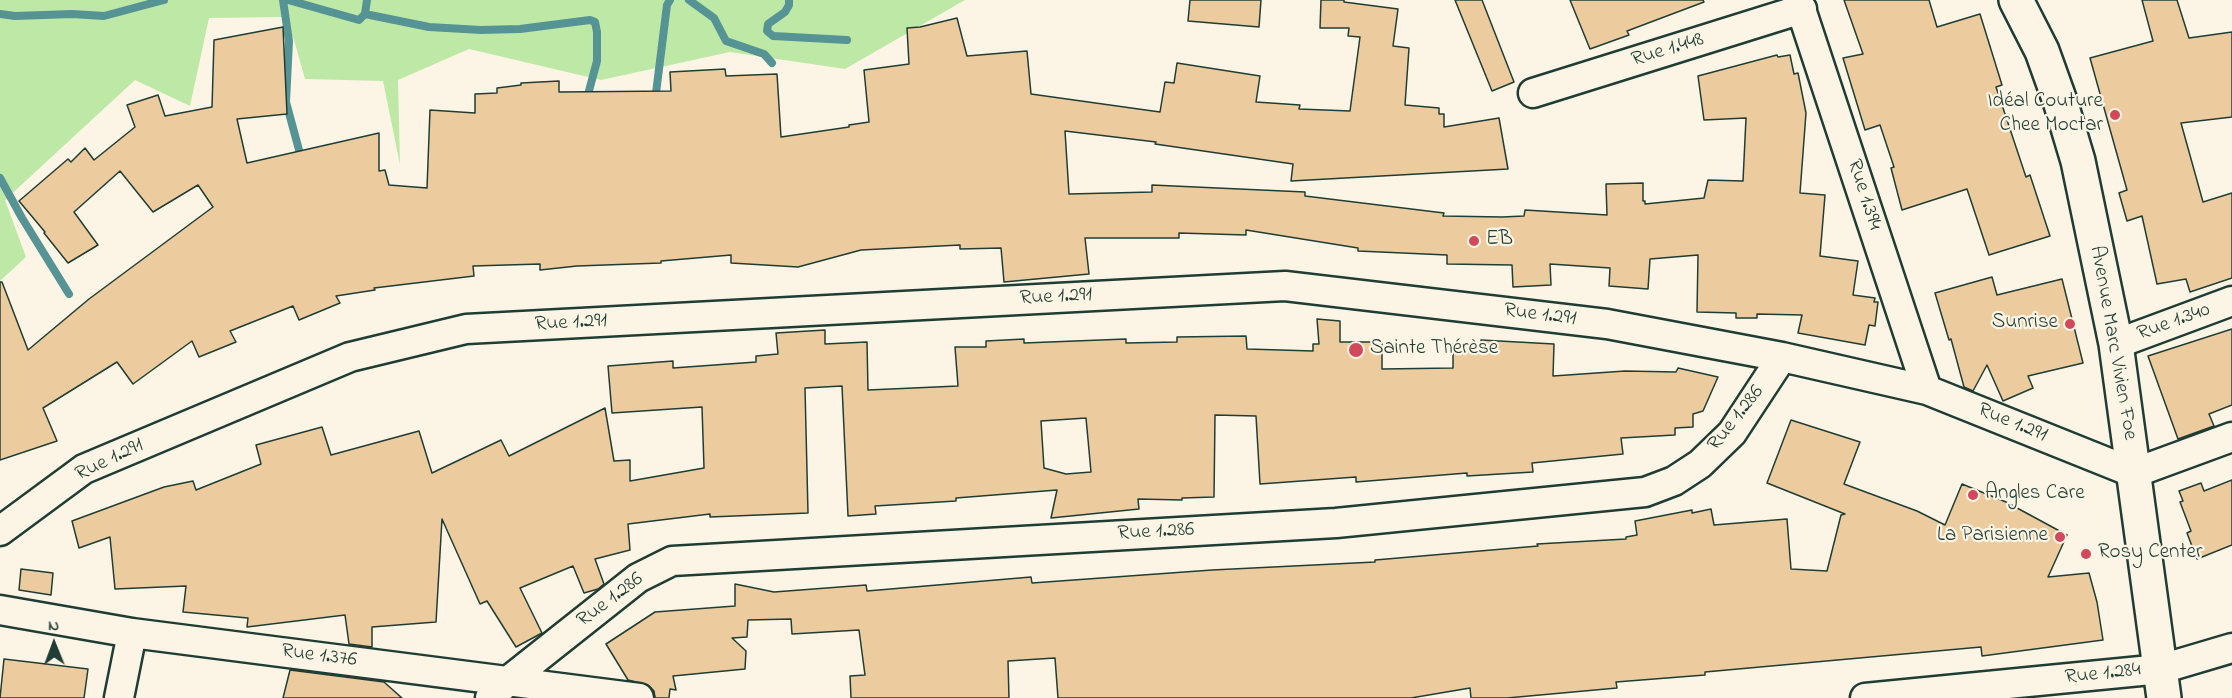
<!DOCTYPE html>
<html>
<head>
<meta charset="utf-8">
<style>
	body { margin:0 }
	#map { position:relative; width:2232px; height:698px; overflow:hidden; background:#fcf5e5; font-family:"Indie Flower",sans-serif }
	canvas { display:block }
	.north { position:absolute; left:24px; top:614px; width:60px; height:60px; -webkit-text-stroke:4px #fcf5e5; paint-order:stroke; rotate:359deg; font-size:16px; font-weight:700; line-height:24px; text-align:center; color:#1f3d34 }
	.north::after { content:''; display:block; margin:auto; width:21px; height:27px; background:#1f3d34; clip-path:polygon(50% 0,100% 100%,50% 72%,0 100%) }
</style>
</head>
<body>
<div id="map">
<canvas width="2232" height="698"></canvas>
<div class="north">N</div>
</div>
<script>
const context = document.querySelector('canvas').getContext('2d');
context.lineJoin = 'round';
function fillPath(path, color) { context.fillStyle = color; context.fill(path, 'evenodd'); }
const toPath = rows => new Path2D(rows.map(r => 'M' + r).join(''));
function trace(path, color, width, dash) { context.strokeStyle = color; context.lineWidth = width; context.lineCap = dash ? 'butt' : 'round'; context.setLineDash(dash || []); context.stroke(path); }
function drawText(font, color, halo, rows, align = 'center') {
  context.font = font + ' "Indie Flower",sans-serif'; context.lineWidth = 4.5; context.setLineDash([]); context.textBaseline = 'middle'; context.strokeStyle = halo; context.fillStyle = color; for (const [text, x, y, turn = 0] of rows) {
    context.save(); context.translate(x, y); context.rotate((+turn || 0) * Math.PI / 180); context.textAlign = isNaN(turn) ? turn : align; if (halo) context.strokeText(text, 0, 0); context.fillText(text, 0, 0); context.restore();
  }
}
const green = toPath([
	[0,0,965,0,845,69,730,52,601,80,469,49,398,80,400,165,383,81,305,79,294,40,284,17,209,18,190,106,135,80,5,200,26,257,0,281]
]);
const stream = toPath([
	[283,0,289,41,286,102,302,161],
	[288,0,359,20,365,14,367,0],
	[689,0,714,18,726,41,764,54,772,63],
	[789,0,789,5,785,12,768,24,767,31,773,36,847,40],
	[0,14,15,16,72,14,104,16,164,0],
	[365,14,429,27,481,30,520,29,590,20,595,22,597,32,597,61,586,102],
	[655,101,667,5,670,0],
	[0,178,22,218,69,294]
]);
const building = toPath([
	[1190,0,1261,0,1259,27,1188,21,1190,0],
	[1321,0,1344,0,1344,2,1398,9,1393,46,1409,48,1405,105,1439,108,1439,114,1444,114,1444,127,1499,118,1508,169,1291,181,1293,164,1155,144,1156,142,1065,131,1069,194,1152,192,1152,185,1305,192,1305,196,1444,213,1443,216,1502,217,1524,216,1525,210,1607,215,1606,184,1643,183,1643,201,1645,201,1645,204,1704,198,1708,180,1743,181,1746,118,1704,120,1698,76,1777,55,1778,57,1790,55,1794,74,1798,73,1806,113,1800,193,1825,195,1820,256,1858,261,1853,295,1875,298,1874,302,1878,302,1875,326,1869,325,1865,345,1798,333,1802,315,1757,314,1757,318,1736,318,1736,313,1697,312,1698,255,1650,259,1648,289,1609,286,1610,268,1550,264,1551,285,1513,287,1512,265,1447,264,1447,255,1358,251,1358,248,1246,230,1246,235,1179,233,1179,238,1085,238,1089,274,1004,282,1001,248,960,249,960,245,861,250,798,267,731,263,731,255,661,261,661,263,577,266,540,270,540,264,473,266,474,276,374,288,375,290,336,296,340,303,299,320,293,306,230,331,236,342,199,357,192,341,133,384,117,362,43,408,57,441,0,460,0,282,2,282,28,350,89,299,213,207,198,185,153,212,120,171,74,212,98,245,68,263,44,233,45,232,19,201,68,159,71,162,85,148,94,160,135,127,127,105,158,95,165,116,212,107,214,40,283,27,287,114,237,119,247,163,379,133,379,171,385,170,389,185,427,188,430,110,475,113,475,94,497,93,497,88,521,85,521,83,559,81,559,92,671,91,670,72,725,69,726,76,777,74,781,137,849,127,849,125,869,122,864,70,909,64,907,28,920,27,957,18,967,56,1027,51,1031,94,1160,112,1165,82,1174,83,1177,63,1260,76,1256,102,1300,105,1299,109,1350,111,1360,37,1348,36,1349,28,1320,28,1321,0],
	[1455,0,1482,0,1514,82,1492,91,1455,0],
	[1570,0,1703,0,1704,2,1627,31,1629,35,1590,49,1570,0],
	[1844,0,1929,0,1937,27,1980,14,2002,85,1996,87,2026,177,2030,175,2050,236,1989,255,1967,189,1902,210,1891,168,1894,167,1880,125,1865,130,1843,58,1863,54,1844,0],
	[2142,0,2177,0,2189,38,2232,32,2232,117,2181,123,2203,202,2232,193,2232,278,2190,292,2186,279,2157,284,2142,216,2127,221,2119,193,2127,190,2090,58,2153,41,2142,0],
	[1992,277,1997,295,2062,279,2083,363,2028,376,2033,388,2003,401,1987,365,1973,391,1964,387,1951,339,1949,340,1935,293,1992,277],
	[1317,319,1340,321,1340,342,1382,342,1382,369,1453,368,1453,344,1481,344,1481,340,1554,344,1553,376,1625,371,1676,372,1678,368,1718,377,1703,411,1693,414,1693,427,1675,428,1675,435,1621,438,1623,454,1532,463,1533,472,1467,476,1467,473,1356,482,1356,477,1260,484,1256,416,1215,415,1214,497,1182,498,1182,500,1138,499,1139,509,1051,518,1057,490,956,498,956,501,875,506,876,514,848,516,842,386,805,388,808,513,710,517,710,514,628,524,630,550,595,559,604,584,598,589,584,593,573,566,520,588,542,633,516,647,487,601,480,604,442,519,436,622,372,627,372,647,349,644,345,615,247,627,248,618,183,612,186,586,115,589,110,537,79,548,72,521,164,487,193,481,196,490,261,464,256,445,322,427,331,455,419,431,432,473,501,440,509,456,605,408,614,461,630,460,630,481,704,468,702,407,612,413,608,366,673,361,673,368,756,362,756,356,778,354,776,333,825,330,825,344,867,342,868,390,958,386,955,347,986,347,986,341,1024,339,1024,343,1126,339,1126,343,1177,342,1177,337,1246,336,1247,349,1313,351,1313,344,1319,344,1317,319],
	[1086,418,1091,472,1066,474,1044,468,1041,421,1086,418],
	[2232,329,2232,405,2209,414,2214,426,2178,439,2148,356,2232,329],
	[1791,420,1860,442,1844,484,1917,511,1945,525,1962,484,2006,502,2067,535,2048,577,2089,573,2097,602,2103,640,1982,656,1981,647,1705,672,1705,675,1616,682,1617,688,1507,698,1471,698,1470,688,1411,698,1058,698,1055,658,1008,661,1009,698,851,698,850,676,865,675,859,630,792,634,791,619,748,620,747,637,732,638,746,651,745,669,673,676,676,690,670,689,669,698,655,698,654,691,648,685,628,680,606,644,655,612,735,606,735,584,774,592,866,585,867,591,1031,577,1032,583,1212,570,1375,562,1375,560,1538,546,1537,544,1626,539,1626,537,1637,535,1635,521,1692,510,1692,513,1711,509,1714,525,1787,519,1791,569,1827,571,1841,515,1845,514,1767,483,1791,420],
	[2232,480,2232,545,2197,559,2187,533,2191,531,2180,502,2183,501,2179,491,2201,483,2204,491,2232,480],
	[21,569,53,573,51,595,19,590,21,569],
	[4,659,88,669,84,698,0,698,4,659],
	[290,670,384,682,402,698,283,698,290,670]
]);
const street = toPath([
	[1798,0,1927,390],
	[1533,93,1802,9],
	[2116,344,2232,301],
	[0,531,84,469,350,357,466,329,1285,286,1607,324,1782,357,1927,390,2134,473,2232,437],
	[0,610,132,633,639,698],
	[119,698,132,633],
	[490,698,508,681,638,578,672,561,1336,523,1645,492,1674,481,1700,464,1732,433,1782,357],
	[1865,698,2161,669,2232,648]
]);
const secondary = toPath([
	[2016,0,2042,51,2061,104,2078,161,2116,344,2164,698]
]);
const markers = [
	[2115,115,6,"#d1495b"],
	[1474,241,6,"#d1495b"],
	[2070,324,6,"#d1495b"],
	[1356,350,8,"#d1495b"],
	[1973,495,6,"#d1495b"],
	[2060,537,6,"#d1495b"],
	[2086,554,6,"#d1495b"]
];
const streetNames = [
	["Rue 1.448",1668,51,-17],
	["Rue 1.394",1863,195,72],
	["Rue 1.291",1056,298,-3],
	["Rue 1.291",1540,316,7],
	["Rue 1.340",2174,323,-20],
	["Rue 1.291",571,324,-3],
	["Avenue Marc Vivien Foe",2112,343,80],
	["Rue 1.286",1737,419,-52],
	["Rue 1.291",2012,424,22],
	["Rue 1.291",110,461,-26],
	["Rue 1.286",1156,533,-3],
	["Rue 1.286",611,601,-37],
	["Rue 1.376",319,657,7],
	["Rue 1.284",2103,675,-6]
];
const poiNames = [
	["Idéal Couture",2103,103,"right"],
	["Chee Moctar",2103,127,"right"],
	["EB",1486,241],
	["Sunrise",2058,324,"right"],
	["Sainte Thérèse",1370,350],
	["Angles Care",1985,495],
	["La Parisienne",2048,537,"right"],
	["Rosy Center",2098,554]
];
fillPath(green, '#bee8a5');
trace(stream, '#569394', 8);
fillPath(building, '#eccc9e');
trace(building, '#1f3d34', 1.5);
trace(street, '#1f3d34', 33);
trace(secondary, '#1f3d34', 38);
trace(street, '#fcf5e5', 28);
trace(secondary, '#fcf5e5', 33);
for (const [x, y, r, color] of markers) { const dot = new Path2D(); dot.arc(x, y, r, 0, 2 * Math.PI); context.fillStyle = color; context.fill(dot); trace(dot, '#fcf5e5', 2); }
drawText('21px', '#1f3d34', '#fcf5e5', streetNames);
drawText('21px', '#1f3d34', '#fcf5e5', poiNames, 'left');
</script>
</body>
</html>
